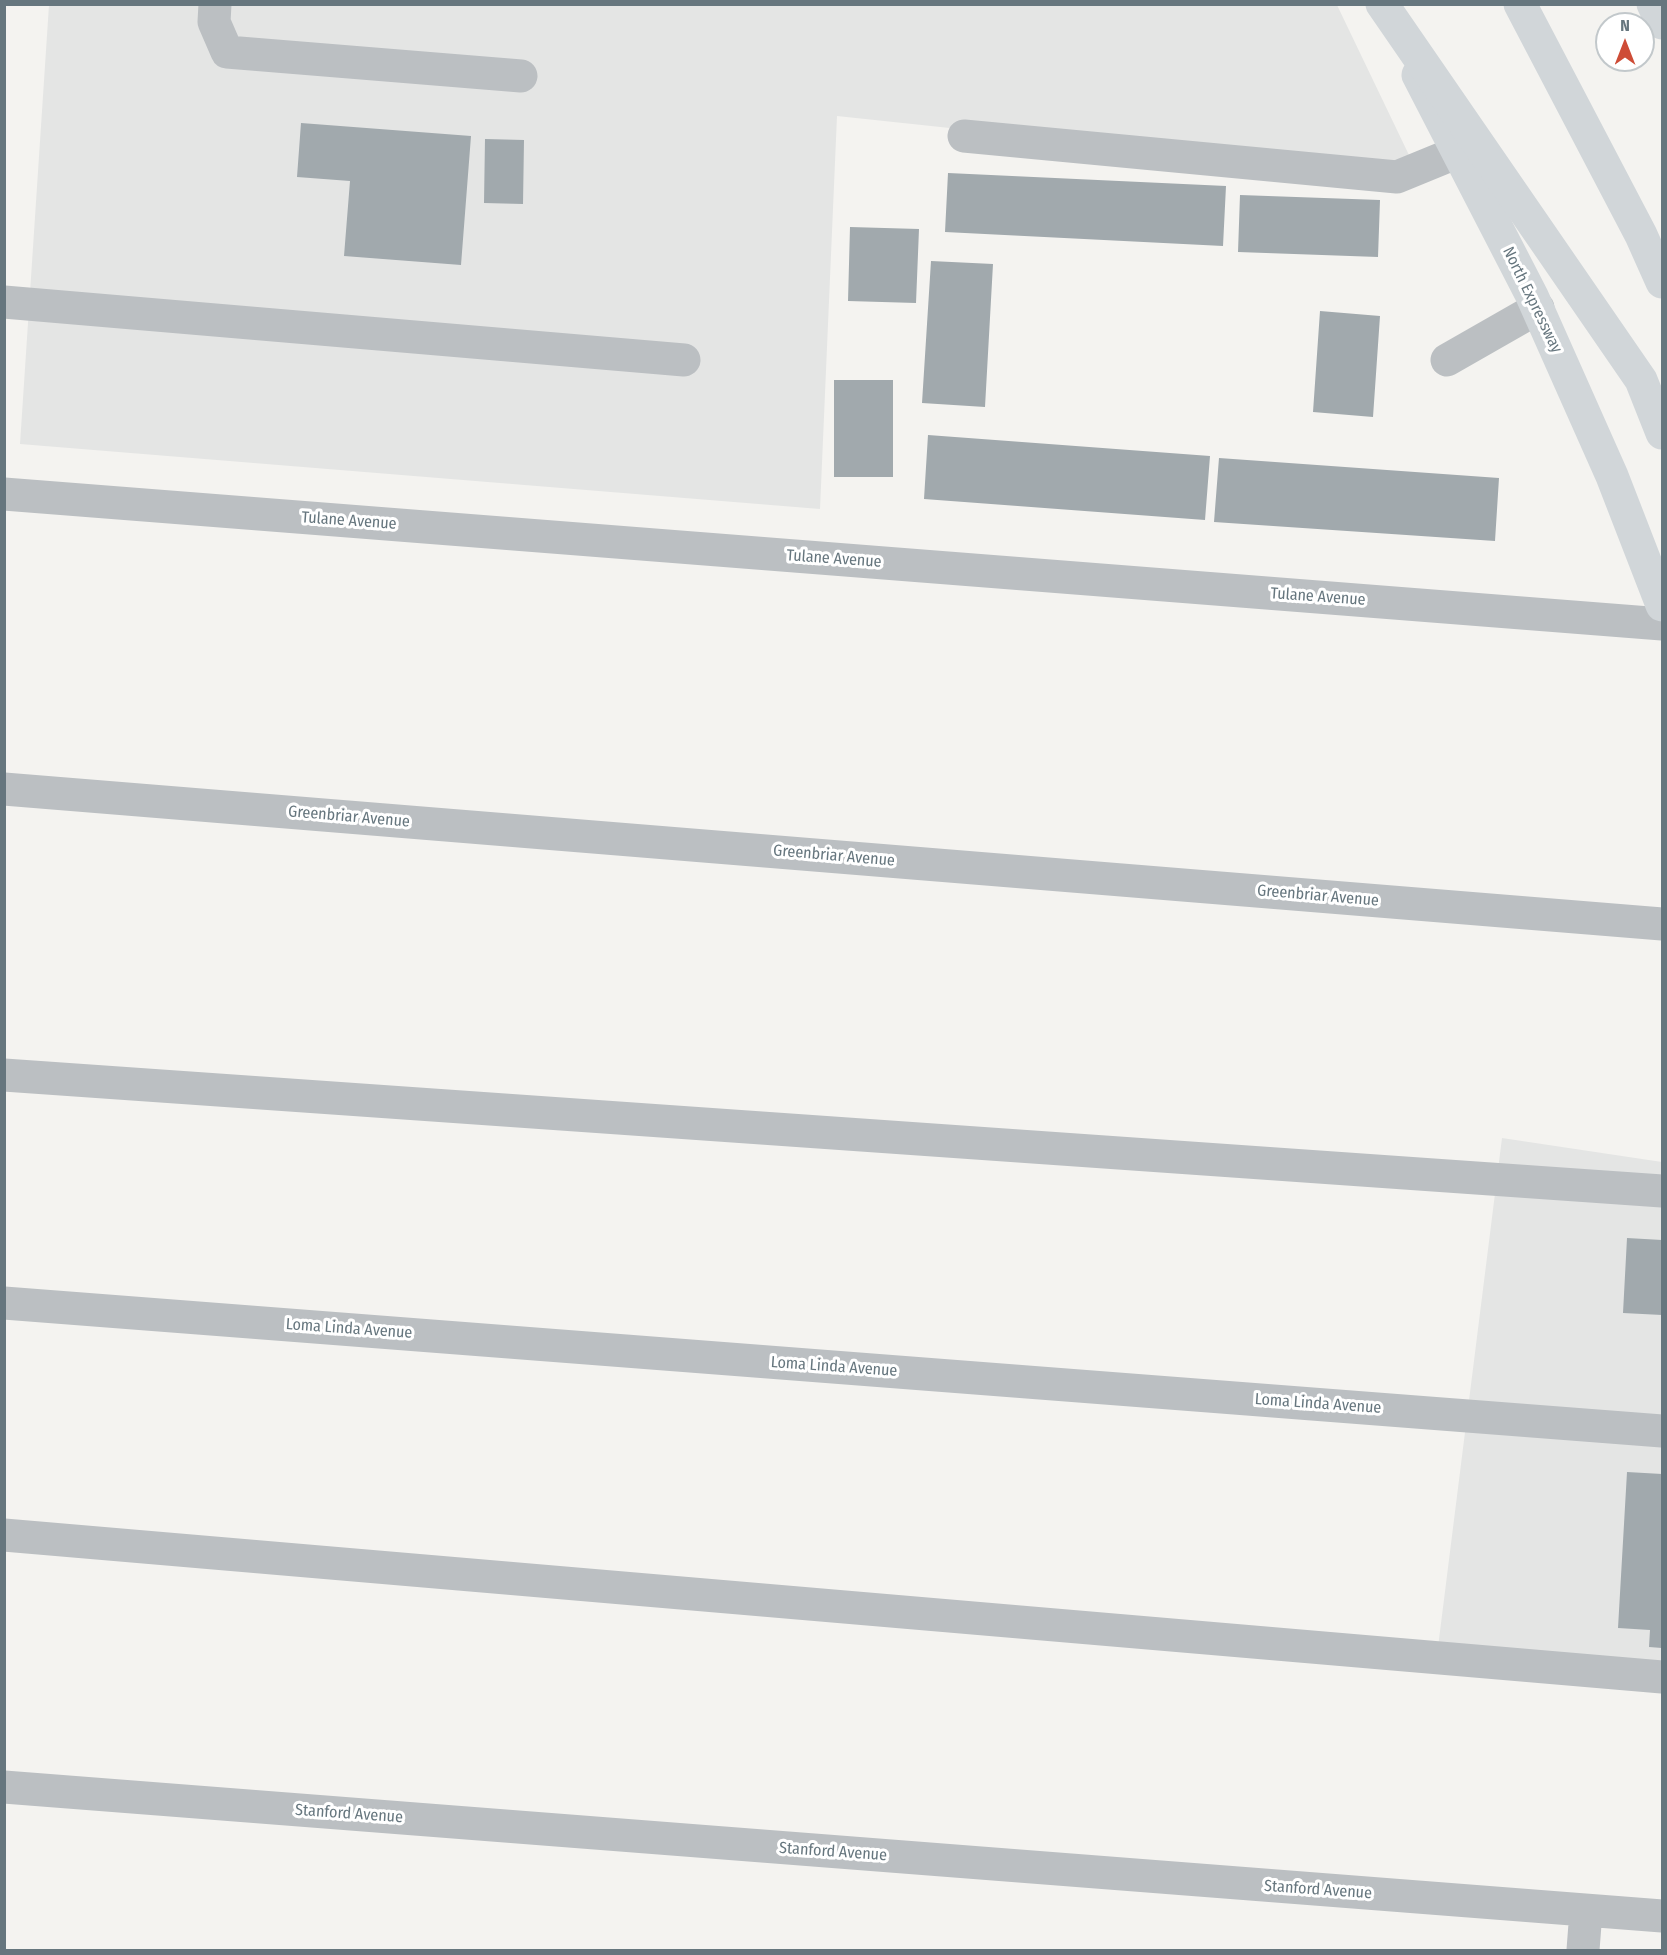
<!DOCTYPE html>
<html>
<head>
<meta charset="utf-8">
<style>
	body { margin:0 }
	#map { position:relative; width:1667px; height:1955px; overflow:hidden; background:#f4f3f0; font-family:"Fira Sans Condensed",sans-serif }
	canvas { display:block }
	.frame { position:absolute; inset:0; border:6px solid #66767e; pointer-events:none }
	.north { position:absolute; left:1595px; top:12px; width:60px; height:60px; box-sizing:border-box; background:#fff; border:2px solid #c2c8cb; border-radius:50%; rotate:0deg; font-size:16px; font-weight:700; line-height:24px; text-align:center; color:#66767e }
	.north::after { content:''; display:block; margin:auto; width:21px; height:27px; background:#ce4c36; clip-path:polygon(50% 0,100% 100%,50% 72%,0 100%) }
</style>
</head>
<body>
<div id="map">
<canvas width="1667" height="1955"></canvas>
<div class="frame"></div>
<div class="north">N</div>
</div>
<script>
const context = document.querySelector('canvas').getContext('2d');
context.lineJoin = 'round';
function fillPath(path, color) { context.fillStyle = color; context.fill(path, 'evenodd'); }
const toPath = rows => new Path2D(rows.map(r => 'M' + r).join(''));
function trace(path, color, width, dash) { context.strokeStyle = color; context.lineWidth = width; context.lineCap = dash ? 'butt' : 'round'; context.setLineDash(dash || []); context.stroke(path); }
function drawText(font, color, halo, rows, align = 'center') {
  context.font = font + ' "Fira Sans Condensed",sans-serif'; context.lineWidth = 6; context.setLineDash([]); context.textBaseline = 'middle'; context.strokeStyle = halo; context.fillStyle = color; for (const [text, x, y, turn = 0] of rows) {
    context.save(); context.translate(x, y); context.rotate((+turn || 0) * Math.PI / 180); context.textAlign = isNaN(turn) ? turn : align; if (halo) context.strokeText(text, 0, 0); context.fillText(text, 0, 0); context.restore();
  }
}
const built = toPath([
	[49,5,1337,5,1420,178,837,116,820,509,20,444],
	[1502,1138,1662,1162,1662,1672,1436,1663]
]);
const building = toPath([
	[301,123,471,136,461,265,344,256,350,181,297,177],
	[485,139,524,140,523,204,484,203],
	[948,173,1226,186,1223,246,945,232],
	[1240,195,1380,200,1378,257,1238,252],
	[850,227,919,229,916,303,848,301],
	[931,261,993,264,985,407,922,403],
	[1320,311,1380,316,1373,417,1313,412],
	[834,380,893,380,893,477,834,477],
	[928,435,1210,456,1205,520,924,499],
	[1219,458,1499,478,1495,541,1214,522],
	[1627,1238,1662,1240,1662,1315,1623,1313],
	[1627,1472,1662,1474,1662,1648,1649,1647,1650,1630,1618,1628]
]);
const minor = toPath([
	[215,4,214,22,227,52,521,76],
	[964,136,1397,177,1458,152],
	[4,302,684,360],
	[1447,360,1538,308],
	[4,494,1662,624],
	[4,789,1662,924],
	[4,1075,1662,1191],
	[4,1303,1662,1431],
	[4,1535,1662,1677],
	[4,1787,1662,1916],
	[1583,1950,1586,1911]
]);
const major = toPath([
	[1418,75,1532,296,1612,476,1662,605]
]);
const highway = toPath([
	[1382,4,1641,380,1662,433],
	[1520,4,1641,235,1662,282],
	[1653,4,1662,23]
]);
const streetNames = [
	["North Expressway",1532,300,64],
	["Tulane Avenue",349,521,4],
	["Tulane Avenue",834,559,4],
	["Tulane Avenue",1318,597,4],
	["Greenbriar Avenue",349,817,5],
	["Greenbriar Avenue",834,856,5],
	["Greenbriar Avenue",1318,896,5],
	["Loma Linda Avenue",349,1329,4],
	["Loma Linda Avenue",834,1367,4],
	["Loma Linda Avenue",1318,1404,4],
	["Stanford Avenue",349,1814,4],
	["Stanford Avenue",833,1852,4],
	["Stanford Avenue",1318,1890,4]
];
fillPath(built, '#e4e5e4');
fillPath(building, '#a1a9ad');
trace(minor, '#bbbfc2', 33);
trace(major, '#d1d6d9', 33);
trace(highway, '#d1d6d9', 33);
drawText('16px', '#66767e', '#fff', streetNames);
</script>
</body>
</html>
